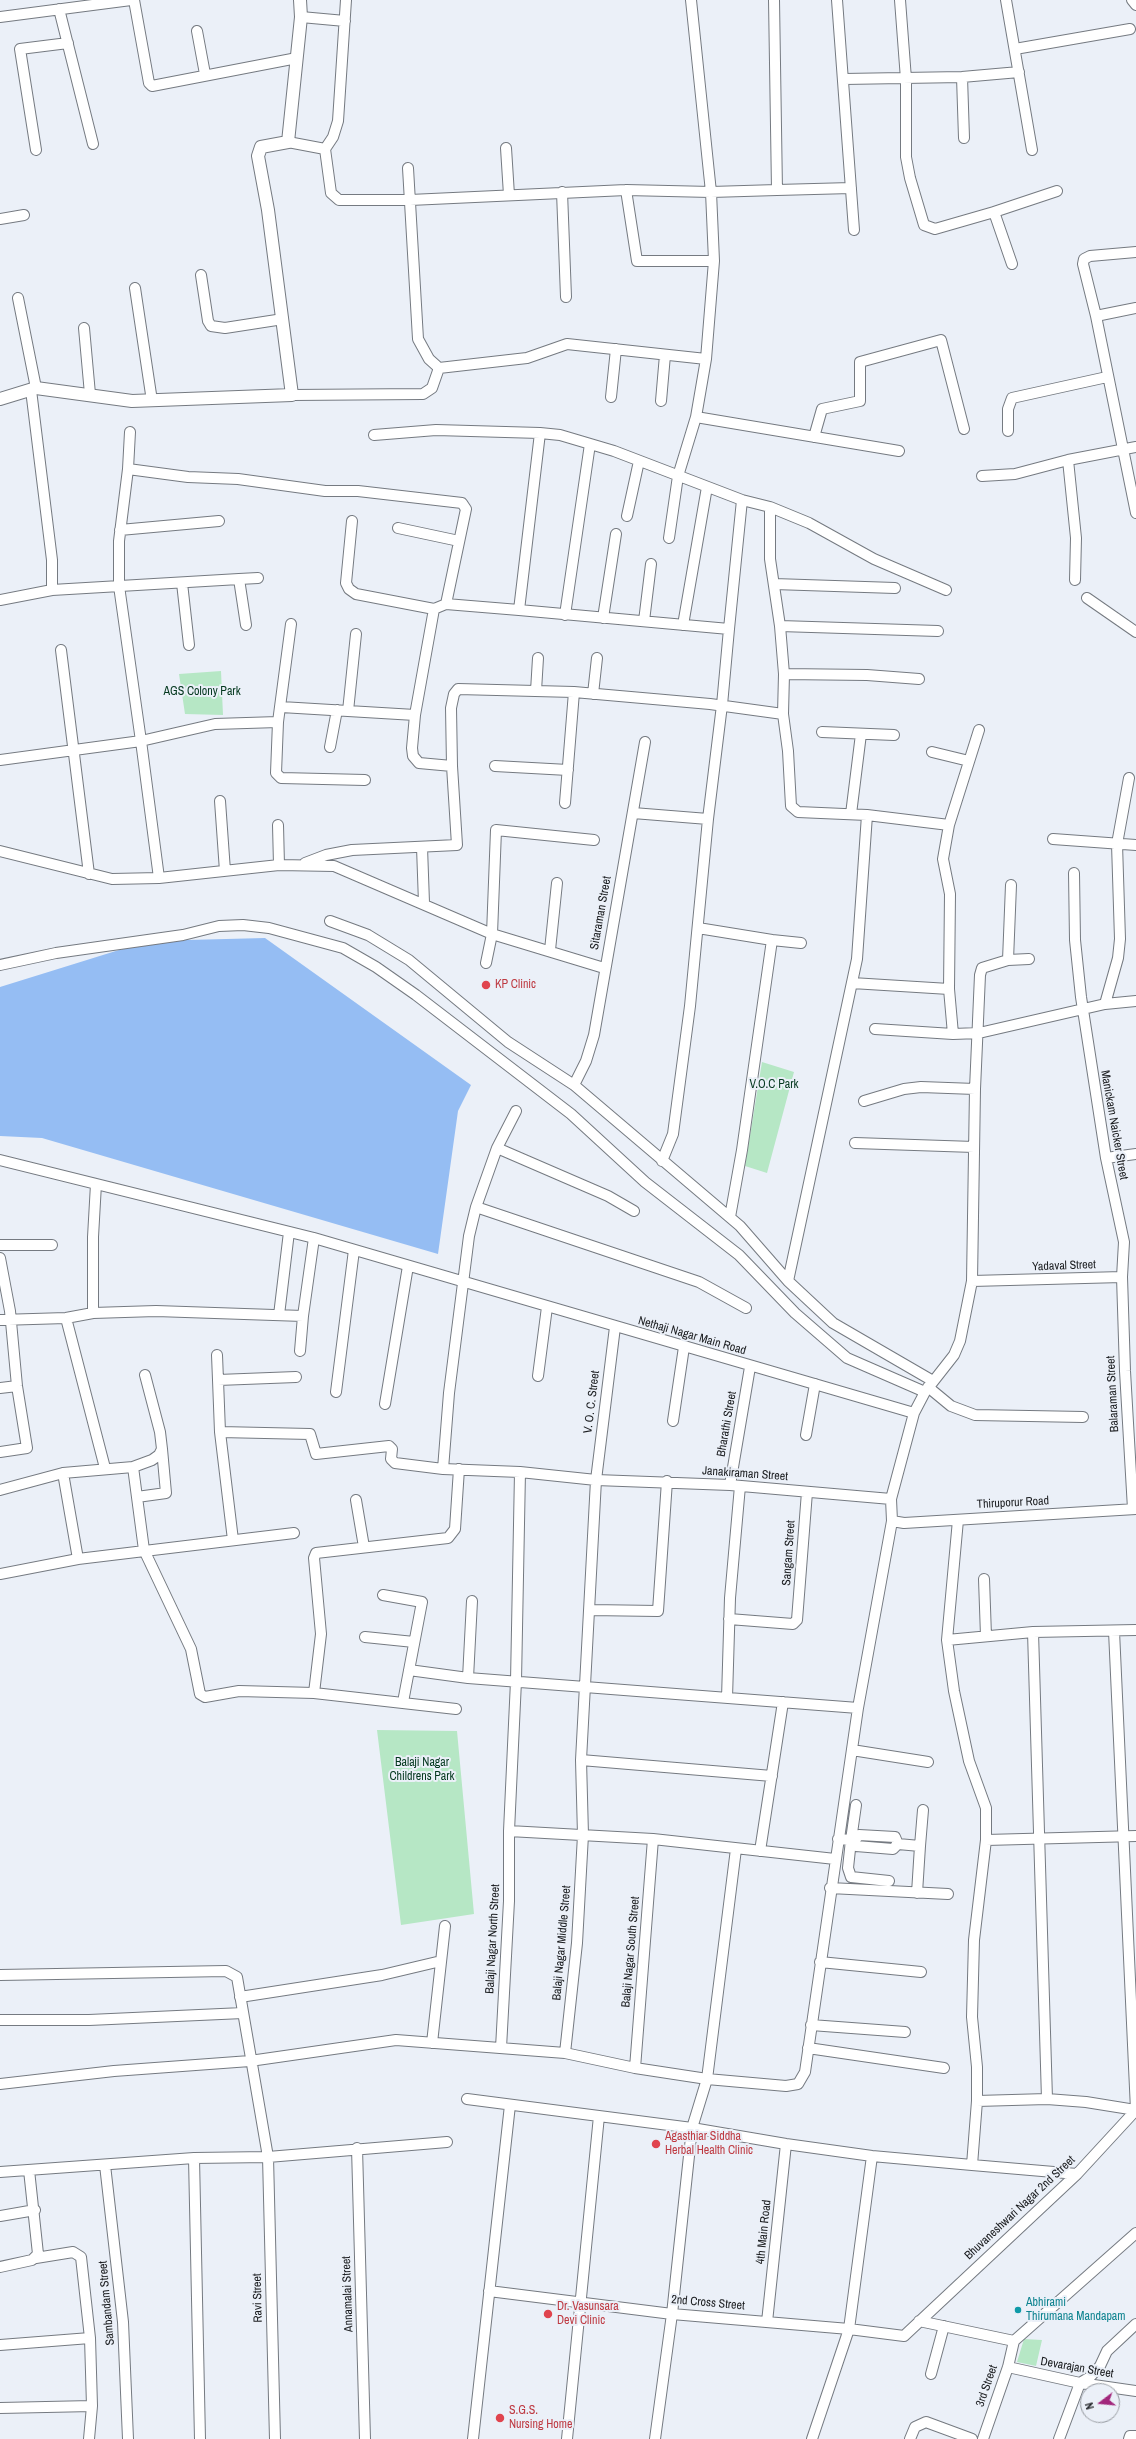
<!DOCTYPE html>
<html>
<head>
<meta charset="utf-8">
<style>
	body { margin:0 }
	#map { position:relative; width:1136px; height:2439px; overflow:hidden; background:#ebf0f8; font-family:"Archivo Narrow",sans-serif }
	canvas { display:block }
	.north { position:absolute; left:1080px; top:2383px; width:40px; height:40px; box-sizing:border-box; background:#ebf0f8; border:1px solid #979ba1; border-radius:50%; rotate:254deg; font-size:11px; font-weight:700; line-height:16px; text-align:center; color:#1a1c1f }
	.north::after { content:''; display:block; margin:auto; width:14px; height:18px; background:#a2277c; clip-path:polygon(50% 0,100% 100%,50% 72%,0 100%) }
</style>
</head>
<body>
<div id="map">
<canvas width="1136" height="2439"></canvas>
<div class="north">N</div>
</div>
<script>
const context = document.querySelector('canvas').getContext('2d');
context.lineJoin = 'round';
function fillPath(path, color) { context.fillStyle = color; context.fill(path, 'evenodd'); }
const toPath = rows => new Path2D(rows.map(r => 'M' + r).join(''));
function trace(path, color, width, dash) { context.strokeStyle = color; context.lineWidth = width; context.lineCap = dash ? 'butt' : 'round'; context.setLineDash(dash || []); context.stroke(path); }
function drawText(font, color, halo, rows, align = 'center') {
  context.font = font + ' "Archivo Narrow",sans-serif'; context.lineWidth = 4; context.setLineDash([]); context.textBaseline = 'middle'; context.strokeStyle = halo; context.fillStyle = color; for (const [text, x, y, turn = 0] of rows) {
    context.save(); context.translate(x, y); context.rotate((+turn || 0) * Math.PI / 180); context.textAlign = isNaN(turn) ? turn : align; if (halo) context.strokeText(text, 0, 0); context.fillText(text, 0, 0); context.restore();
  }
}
const green = toPath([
	[221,671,223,715,185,714,179,674],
	[762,1062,794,1072,767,1173,745,1166],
	[377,1730,457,1731,474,1914,401,1925],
	[1024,2339,1042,2340,1036,2366,1017,2362]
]);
const water = toPath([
	[265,938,471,1085,458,1111,438,1254,42,1138,0,1136,0,987,148,941]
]);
const minor = toPath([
	[134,0,149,83,152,86,297,58],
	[691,0,711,192,714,261,706,359,696,417,899,451],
	[837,0,854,230],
	[900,0,906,79,906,157,910,178,924,225,935,229,994,212,1057,191],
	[1006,0,1032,150],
	[1132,0,1136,5],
	[59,9,93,144],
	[0,17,131,0],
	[301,17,345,21],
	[197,31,205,74],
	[1015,49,1130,29],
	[962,77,964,138],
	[844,79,962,77,1019,72],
	[288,142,325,149,331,193,339,200,410,200,626,190,711,192,777,190,774,0],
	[506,148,509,195],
	[325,149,333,137,338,121,346,0],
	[36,150,20,49,68,43],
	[408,168,418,339,429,359,439,368,527,358,567,344,706,359],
	[626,190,637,261,714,261],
	[777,190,851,188],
	[562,192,566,297],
	[994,212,1012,264],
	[0,219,24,215],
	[201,275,208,321,211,326,225,328,283,319],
	[135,288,152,401],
	[18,298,36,388],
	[1096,316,1136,308],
	[84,328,90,394],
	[31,390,52,560,52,590],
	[292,395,423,394,432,388,439,368],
	[611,397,616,349],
	[661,401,665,355],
	[1008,431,1008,409,1012,398,1107,377],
	[374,435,436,430,540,433],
	[814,437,822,409,860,401,860,362,941,340,964,429],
	[1068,460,1076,538,1075,580],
	[128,469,130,432],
	[982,476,1015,474,1068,460,1136,447],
	[742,500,770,507,809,523,874,559,946,590],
	[770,507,770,559,780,626,938,631],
	[1136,513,1096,316,1083,264,1084,259,1090,256,1136,252],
	[627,516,639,461],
	[352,521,346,583,349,589,356,594,434,609],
	[398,528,459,541],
	[120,530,219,521],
	[669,538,678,476,696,417],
	[239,579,258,578],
	[182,583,189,645],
	[774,584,895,588],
	[1087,598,1136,632],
	[0,600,52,590,239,579,246,625],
	[565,615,590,444],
	[603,618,616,534],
	[644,621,651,564],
	[291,624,278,722,215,724,141,741,119,586,119,541,128,469,188,477,238,479,325,491,358,491,462,503,466,509,446,604,519,610],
	[683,625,707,487],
	[780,626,784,674,867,675,919,679],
	[356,634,348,711,415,715],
	[61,650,89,874],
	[784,674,783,714,788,751,791,806,798,812,867,815],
	[536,691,538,658],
	[574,692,710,704,783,714],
	[593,694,597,658],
	[281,707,348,711],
	[278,722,276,773,281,778,365,780],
	[822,732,894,735],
	[330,747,337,710],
	[932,752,969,761],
	[0,760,141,741,159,878],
	[452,766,451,708,454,694,458,689,574,692,565,803],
	[495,766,568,770],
	[220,801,225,871],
	[633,813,708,819],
	[851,814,861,734],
	[278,825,279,865],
	[1053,839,1136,845],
	[422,847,424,903],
	[0,851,112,879,159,878,279,865,334,866,492,934,604,968],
	[305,863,326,855,352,850,457,845,452,766,419,763,413,756,412,748,415,715,434,609,446,604],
	[330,921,368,935,409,960,508,1042,574,1085,740,1226,788,1281,833,1323,933,1381],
	[698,928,772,940,742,1150,730,1217],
	[772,940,801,943],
	[550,950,557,883],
	[1008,960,1029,959],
	[486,963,492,934,496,830,594,840],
	[0,965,56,953,183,935,219,926,243,925,269,928,343,948,376,967,416,995,571,1114,645,1182,739,1255,795,1313,847,1358,925,1392],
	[852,983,949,989,953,1034,979,1033,1105,1004,1136,1001],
	[949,989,950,894,943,859,949,825],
	[1105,1004,1118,958,1120,939,1117,844,1129,778],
	[875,1029,953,1034],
	[574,1085,586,1061,594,1035,645,742],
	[864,1101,904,1089,921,1087,975,1089],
	[855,1143,974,1147],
	[497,1148,516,1111],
	[1106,1158,1136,1154],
	[0,1160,314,1238,914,1413],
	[662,1161,673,1134,690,1006,708,819,722,705,729,629,742,500,614,451,560,435,540,433,519,610,729,629],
	[476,1207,497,1148,608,1196,634,1211],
	[0,1245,52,1245],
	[0,1258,10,1311,17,1386,27,1448,0,1452],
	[1122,1277,1125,1371,1133,1509],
	[788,1281,857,959,867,815,949,825,979,730],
	[972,1281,1122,1277,1124,1242,1106,1158,1081,997,1075,940,1074,873],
	[93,1313,93,1237,96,1184],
	[279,1315,289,1232],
	[66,1318,105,1468],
	[0,1320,66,1318,93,1313,156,1311,303,1316,314,1238],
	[300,1351,303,1316],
	[217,1355,218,1380,296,1377],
	[538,1376,547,1307],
	[218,1380,220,1432],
	[928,1387,951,1406,975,1415,1083,1417],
	[0,1388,17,1386],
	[336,1392,354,1250],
	[385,1404,408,1266],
	[673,1421,684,1347],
	[806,1435,815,1384],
	[133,1467,152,1460,159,1455,162,1449,160,1432,145,1375],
	[443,1469,449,1393,469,1236,476,1207,699,1282,746,1308],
	[730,1485,750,1367],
	[0,1490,63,1473],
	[137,1497,166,1493,162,1449],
	[356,1500,364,1547],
	[892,1521,904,1523,1136,1509],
	[233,1540,220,1432,310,1434,316,1454,389,1446,392,1449,391,1459,395,1463,443,1469,520,1472,596,1480,730,1485,891,1499],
	[78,1559,63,1473,133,1467,144,1550,191,1649,200,1694,205,1697,239,1691,314,1693,456,1709],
	[0,1574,78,1559,294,1533],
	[984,1579,986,1636],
	[383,1595,422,1602,403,1702],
	[590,1610,658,1611,667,1481],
	[729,1619,793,1624,797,1620,807,1492],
	[1033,1632,1047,2099],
	[365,1637,414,1642],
	[947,1640,1033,1632,1136,1630],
	[409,1670,468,1678,858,1708],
	[468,1678,472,1601],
	[314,1693,321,1634,314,1558,316,1553,448,1538,455,1529,459,1469],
	[727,1698,730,1598,740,1486],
	[852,1750,928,1762],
	[581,1760,772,1776],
	[856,1805,851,1840,854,1841,856,1846,893,1849,898,1844],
	[509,1831,653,1839,835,1859],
	[838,1839,851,1840,848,1868,851,1877,889,1881],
	[986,1840,1136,1836],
	[854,1841,859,1835,895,1837,898,1844],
	[898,1844,920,1846,917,1893],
	[920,1846,923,1810],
	[760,1851,783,1702],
	[830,1888,948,1894],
	[820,1962,921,1972],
	[0,1975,226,1971,237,1977,268,2157,275,2439],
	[240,1997,382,1975,441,1961],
	[0,2020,89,2020,243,2013],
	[811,2025,905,2032],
	[432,2043,445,1926],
	[501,2048,509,1901,509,1831,516,1681,520,1472],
	[808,2048,944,2068],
	[565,2053,577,1943,583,1835,581,1760,596,1480,615,1327],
	[635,2068,653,1839],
	[0,2084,114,2071,250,2061,396,2040,565,2053,635,2068,707,2079,786,2086,798,2084,805,2072,858,1708,892,1521,891,1499,914,1413,925,1392,954,1355,960,1341,972,1281,975,1089,980,975,982,968,1008,960,1011,885],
	[467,2099,692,2128,786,2144,872,2156,972,2165,977,2101,977,2067,972,2017,974,1940,986,1840,986,1808,969,1761,954,1691,947,1640,958,1520],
	[977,2101,1047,2099,1086,2102,1136,2110,1114,1631],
	[357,2148,365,2439],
	[194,2158,200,2439],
	[105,2165,123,2322,128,2439],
	[972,2165,1077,2174],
	[0,2172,194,2158,268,2157,447,2142],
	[0,2216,35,2210],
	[36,2258,73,2252,81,2257,90,2338,92,2406,89,2439],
	[0,2267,32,2260,38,2254,29,2170],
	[489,2291,672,2314,849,2329,904,2336,1077,2174,1136,2110],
	[919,2321,1014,2341],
	[767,2322,786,2144],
	[1014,2341,1136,2233],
	[0,2345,90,2338],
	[1008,2367,1080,2383,1136,2391],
	[931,2374,944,2326],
	[0,2408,92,2406],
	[473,2439,510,2105],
	[567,2439,599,2116],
	[655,2439,672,2314,692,2128,707,2079,736,1849],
	[812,2439,849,2329,872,2156],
	[910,2439,915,2427,926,2422,972,2439],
	[983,2439,1008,2367,1014,2341],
	[1059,2439,1080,2383,1090,2377,1100,2366,1107,2351,1136,2324],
	[1129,2439,1130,2436,1136,2436]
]);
const tertiary = toPath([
	[0,399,36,388,132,401,292,395,268,210,258,156,261,147,288,142,301,17,300,0]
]);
const markers = [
	[486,985,5,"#e0444e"],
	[656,2144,5,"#e0444e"],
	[1018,2310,4,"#0f9aa8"],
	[548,2314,5,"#e0444e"],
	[500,2418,5,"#e0444e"]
];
const parkNames = [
	["AGS Colony Park",202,692],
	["V.O.C Park",774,1085],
	["Balaji Nagar",422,1763],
	["Childrens Park",422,1777]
];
const streetNames = [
	["Sitaraman Street",601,913,-80],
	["Manickam Naicker Street",1114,1125,80],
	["Yadaval Street",1064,1266,-2],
	["Nethaji Nagar Main Road",692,1336,16],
	["Balaraman Street",1113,1394,-93],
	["V. O. C. Street",592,1402,-83],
	["Bharathi Street",727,1424,-80],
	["Janakiraman Street",745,1474,4],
	["Thiruporur Road",1013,1503,-3],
	["Sangam Street",789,1553,-86],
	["Balaji Nagar North Street",493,1939,-87],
	["Balaji Nagar Middle Street",562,1943,-85],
	["Balaji Nagar South Street",631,1952,-85],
	["Bhuvaneshwari Nagar 2nd Street",1020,2208,-43],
	["4th Main Road",764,2232,-84],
	["Annamalai Street",348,2294,-92],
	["Ravi Street",258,2298,-91],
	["Sambandam Street",107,2303,-95],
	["2nd Cross Street",708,2303,5],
	["Devarajan Street",1077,2368,10],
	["3rd Street",987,2386,-71]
];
const healthNames = [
	["KP Clinic",495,985],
	["Agasthiar Siddha",665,2137],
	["Herbal Health Clinic",665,2151],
	["Dr. Vasunsara",557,2307],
	["Devi Clinic",557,2321],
	["S.G.S.",509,2411],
	["Nursing Home",509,2425]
];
const cultureNames = [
	["Abhirami",1026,2303],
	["Thirumana Mandapam",1026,2317]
];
fillPath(green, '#b6e7c5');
fillPath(water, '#95bdf3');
trace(minor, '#757a81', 12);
trace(tertiary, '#757a81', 14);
trace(minor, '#fff', 10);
trace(tertiary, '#fff', 12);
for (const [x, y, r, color] of markers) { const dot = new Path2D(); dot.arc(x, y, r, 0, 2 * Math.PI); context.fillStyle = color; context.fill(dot); trace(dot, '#ebf0f8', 1.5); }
drawText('12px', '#03371d', '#ebf0f8', parkNames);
drawText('12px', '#1a1c1f', '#ebf0f8', streetNames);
drawText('12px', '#be3a42', '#ebf0f8', healthNames, 'left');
drawText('12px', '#0d838f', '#ebf0f8', cultureNames, 'left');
</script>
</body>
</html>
